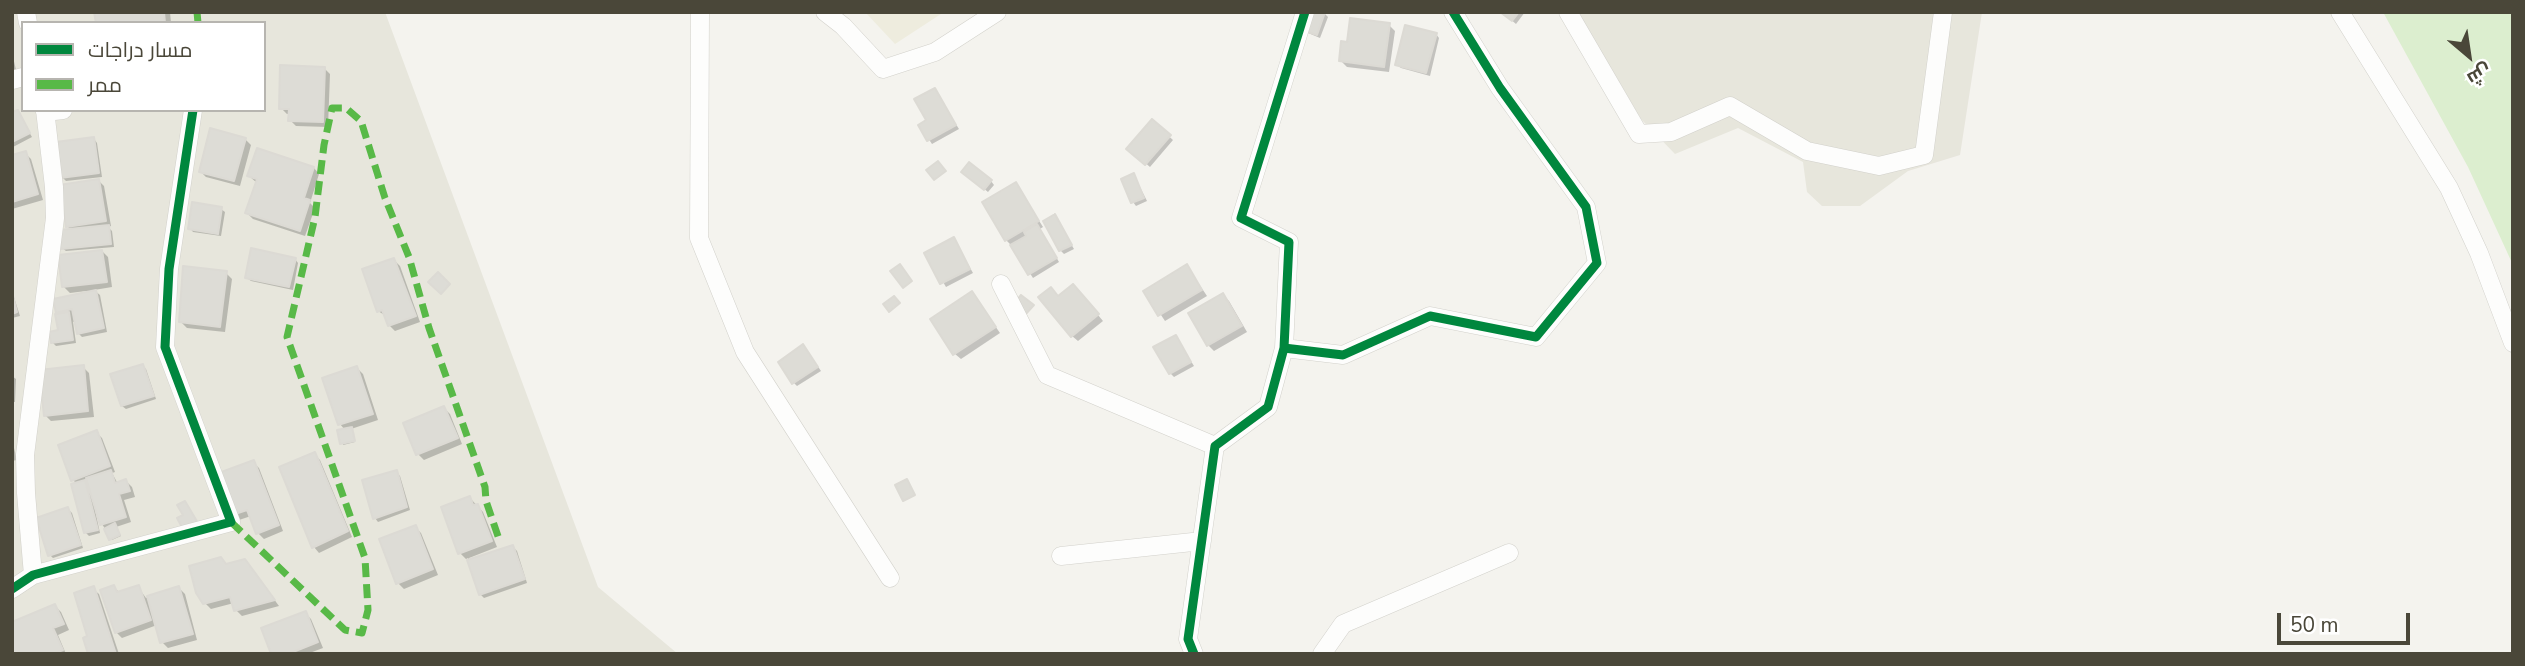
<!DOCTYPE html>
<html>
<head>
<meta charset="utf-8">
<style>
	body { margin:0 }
	#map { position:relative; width:2525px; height:666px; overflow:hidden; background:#f4f3ee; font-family:"Nunito Sans",Cairo,sans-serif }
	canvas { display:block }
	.frame { position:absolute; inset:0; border:14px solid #4a4739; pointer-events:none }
	.legend { position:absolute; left:21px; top:21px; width:245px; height:91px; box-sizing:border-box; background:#fff; border:2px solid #b7b5b0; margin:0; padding:9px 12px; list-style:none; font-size:21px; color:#4a4739 }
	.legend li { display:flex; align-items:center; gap:14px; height:35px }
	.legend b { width:35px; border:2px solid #b7b5b0 }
	.north { position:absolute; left:2434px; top:21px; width:70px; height:70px; -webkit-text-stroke:5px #fff; paint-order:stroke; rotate:151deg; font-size:19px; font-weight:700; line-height:28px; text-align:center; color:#4a4739 }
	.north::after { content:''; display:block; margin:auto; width:24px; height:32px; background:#4a4739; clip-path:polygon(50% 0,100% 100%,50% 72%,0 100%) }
	.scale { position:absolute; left:2277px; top:613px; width:133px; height:32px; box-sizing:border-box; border:4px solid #4a4739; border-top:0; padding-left:9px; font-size:21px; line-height:24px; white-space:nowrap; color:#4a4739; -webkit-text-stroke:5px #fff; paint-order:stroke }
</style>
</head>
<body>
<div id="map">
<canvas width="2525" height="666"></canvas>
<div class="frame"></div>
<ul class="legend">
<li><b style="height:9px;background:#00873e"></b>مسار دراجات</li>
<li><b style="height:9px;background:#58b947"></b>ممر</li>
</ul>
<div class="north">ش</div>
<div class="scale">50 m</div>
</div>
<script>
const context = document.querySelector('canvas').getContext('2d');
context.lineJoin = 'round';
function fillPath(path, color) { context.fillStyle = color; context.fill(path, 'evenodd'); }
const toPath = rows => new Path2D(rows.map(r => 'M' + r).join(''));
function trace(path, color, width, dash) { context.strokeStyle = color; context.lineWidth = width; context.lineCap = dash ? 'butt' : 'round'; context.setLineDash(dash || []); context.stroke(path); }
const residential = toPath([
	[12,12,385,12,598,587,678,654,12,654],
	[23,23,264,23,264,110,23,110],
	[1578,12,1982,12,1960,155,1908,171,1860,206,1822,206,1807,192,1803,162,1738,128,1675,154,1641,119]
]);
const education = toPath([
	[865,12,944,12,895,44]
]);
const green = toPath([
	[2383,12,2513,12,2513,265,2468,167]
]);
const shadow = toPath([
	[96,12,170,12,171,23,98,23],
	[1502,12,1525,12,1516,24],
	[1324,13,1328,17,1320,38,1308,33,1304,29],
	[1389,25,1395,31,1389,72,1347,67,1341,61,1348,44],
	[1436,34,1439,38,1430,76,1401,68,1397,65],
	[12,53,18,78,12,80],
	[324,68,330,74,328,127,296,126,290,120,290,114,287,114,281,108],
	[934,90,959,129,932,144,920,126,929,121],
	[17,112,32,137,13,147,12,114],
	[1153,122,1173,140,1150,167,1129,149],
	[94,139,97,143,102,177,66,181,62,177],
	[245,139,251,145,240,186,206,177,200,171],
	[25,153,31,159,43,200,12,209,12,157],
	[314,168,319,174,310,203,315,208,305,236,253,219,247,213,257,183,249,176],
	[967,175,991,181,994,185,988,192],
	[1134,175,1147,201,1136,206,1133,202],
	[98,180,104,186,111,226,108,227,112,231,114,247,66,251,62,248,72,231,68,227],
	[1016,184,1043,227,1040,229,1059,262,1033,278,1012,246,1006,240],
	[221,209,225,212,221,236,193,232,190,228],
	[1055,217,1074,249,1064,254,1060,250],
	[954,239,973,273,946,287,926,253],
	[102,251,108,257,112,287,94,290,100,295,107,332,82,337,78,333,76,321,73,322,76,343,56,346,52,342,60,332,55,300,87,293,86,291,70,293,64,287],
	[295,259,298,263,293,290,251,281,247,278],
	[394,260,400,266,420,322,395,331,389,325,386,316,378,311],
	[1187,266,1207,296,1165,321,1145,291],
	[226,273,232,279,225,332,187,328,181,322],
	[12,291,20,316,12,318],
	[1079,292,1103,321,1078,341,1072,336,1059,298],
	[972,293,1000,333,961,359,955,354],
	[1223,295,1229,301,1247,332,1214,351,1208,345],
	[1176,337,1194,366,1174,377,1170,373],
	[807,350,821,371,797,386,794,383],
	[142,366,146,369,156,399,126,409,122,406],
	[83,367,89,373,94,417,51,421,45,415],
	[357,368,363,374,378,420,351,429,355,442,343,445,345,430,340,424],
	[12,376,16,379,15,402,12,402],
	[444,408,450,414,462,444,424,460,418,454],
	[96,432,102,438,115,472,112,473,118,484,126,481,132,487,135,497,124,500,131,522,116,527,121,536,112,540,102,524,97,510,95,510,100,533,89,536,85,532,77,484,73,480],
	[12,440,17,460,12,461],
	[314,454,320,460,352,537,319,553,314,547,281,468],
	[253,462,259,468,283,531,264,539,258,533,251,516,239,520,233,514],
	[396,472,400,476,410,510,378,522,375,518],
	[470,498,483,512,497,547,469,558,470,561,513,547,517,551,527,583,484,598,480,594,468,558,466,559,460,553,443,508],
	[68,509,72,513,83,548,53,558,50,555],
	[415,527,421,533,438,575,404,589,398,583],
	[227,566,250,567,279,606,242,616,236,610,234,603,211,609,205,603],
	[114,587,120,593,138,587,146,598,179,588,185,594,197,640,168,648,162,642,157,625,122,638,116,632],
	[93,589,99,594,119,654,90,654],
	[55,606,61,612,69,630,58,635,66,654,12,654],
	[305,613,311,619,323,648,307,654,273,654]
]);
const building = toPath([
	[94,12,164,12,165,23,120,23,119,21,96,23,94,12],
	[1308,12,1325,12,1317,35,1302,30,1308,12],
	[1500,12,1519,12,1512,21,1500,12],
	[1350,18,1390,23,1384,67,1339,61,1341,41,1347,42,1350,18],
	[1405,25,1437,33,1426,73,1395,65,1405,25],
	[280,65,325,67,323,122,288,121,289,109,279,109,280,65],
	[935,88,956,125,927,141,918,125,926,120,914,99,935,88],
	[18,110,30,133,12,142,12,112,18,110],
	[1152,119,1171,135,1145,165,1126,149,1152,119],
	[210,128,246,138,234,181,199,172,210,128],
	[94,137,99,173,60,178,56,142,94,137],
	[257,148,314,167,304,198,310,200,300,231,245,213,257,179,247,176,257,148],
	[26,151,38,194,12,202,12,155,26,151],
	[938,161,946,171,934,180,926,170,938,161],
	[969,162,992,180,984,190,961,172,969,162],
	[1134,173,1144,198,1131,203,1121,179,1134,173],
	[99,179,106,221,66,227,59,185,99,179],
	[1016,182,1039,221,1005,241,982,202,1016,182],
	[192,202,222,207,218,234,188,229,192,202],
	[1055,214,1072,245,1059,251,1043,221,1055,214],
	[1037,224,1057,258,1028,275,1010,245,1026,236,1024,232,1037,224],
	[109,225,111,244,61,249,59,230,109,225],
	[954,237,970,269,940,284,924,253,954,237],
	[251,248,296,258,289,287,245,278,251,248],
	[102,250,107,282,62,287,58,255,102,250],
	[394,258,416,316,388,326,382,310,377,312,362,269,394,258],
	[900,264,912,281,903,288,890,271,900,264],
	[1187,264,1202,290,1158,316,1143,291,1187,264],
	[183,266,227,271,220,327,179,322,183,266],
	[438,272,450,284,441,294,428,282,438,272],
	[1073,284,1099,314,1071,337,1038,297,1051,287,1058,296,1073,284],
	[96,290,104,328,77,334,72,309,56,313,53,299,96,290],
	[972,291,996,327,953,355,930,319,972,291],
	[12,292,17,312,12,314,12,292],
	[1223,293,1242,326,1207,346,1188,313,1223,293],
	[1021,295,1034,305,1024,316,1012,306,1021,295],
	[894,296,900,303,889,312,883,304,894,296],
	[69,312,73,340,51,343,49,332,58,330,55,314,69,312],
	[1176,335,1191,362,1169,374,1153,347,1176,335],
	[803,344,818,367,792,384,778,362,803,344],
	[143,364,154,396,121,406,110,374,143,364],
	[84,365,88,411,44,416,39,370,84,365],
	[357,366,373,414,338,425,322,378,357,366],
	[444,406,458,438,416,455,403,423,444,406],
	[352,427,355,441,340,444,337,430,352,427],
	[97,430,110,466,71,481,58,445,97,430],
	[315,452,348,531,312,548,279,467,315,452],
	[254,460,279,525,256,534,247,510,232,515,216,474,254,460],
	[111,470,115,483,126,479,130,491,119,494,126,517,100,525,86,478,111,470],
	[397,470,407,507,373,519,362,480,397,470],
	[907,479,915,495,903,501,895,485,907,479],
	[85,480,98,530,84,533,71,484,85,480],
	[470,496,473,505,478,504,492,541,458,554,441,507,470,496],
	[185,501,198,523,184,531,177,518,183,515,177,505,185,501],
	[68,507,81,545,48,556,36,518,68,507],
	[115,523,120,535,109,540,104,529,115,523],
	[416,525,433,569,396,584,379,539,416,525],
	[513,545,525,579,479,595,467,560,513,545],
	[221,557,226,564,245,559,275,600,234,611,230,597,203,604,196,593,189,566,221,557],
	[114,585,117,592,139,585,151,620,115,633,100,590,114,585],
	[94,586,116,654,88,654,83,638,87,636,74,593,94,586],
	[179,586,193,634,160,643,147,596,179,586],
	[55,604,64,624,53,628,63,650,53,654,12,654,12,622,55,604],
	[306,611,318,642,288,654,271,654,261,628,306,611]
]);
const minor = toPath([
	[26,12,28,23],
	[700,12,699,238,745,352,890,578],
	[825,12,843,26,883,69,935,52,997,12],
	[1568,12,1639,134,1671,132,1730,106,1807,151,1879,166,1924,155,1943,12],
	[2340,12,2449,188,2479,253,2513,343],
	[12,80,23,77],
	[45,112,63,110],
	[1001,284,1047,375,1215,446],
	[1284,348,1343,355,1430,316,1536,337,1597,263,1586,207,1500,88,1453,12],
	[1061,556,1202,541],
	[33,575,26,493,25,455,55,218,54,187,45,110],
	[12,589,33,575,231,522,165,347,169,269,193,110],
	[1194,654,1188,639,1215,446,1268,407,1284,348,1289,242,1241,218,1305,12],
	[1322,654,1343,624,1509,553]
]);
const quiet = toPath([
	[197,12,198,23],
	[231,522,345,630,362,633,368,610,365,558,287,337,315,217,324,145,332,108,346,108,361,121,385,198,409,257,429,328,485,487,486,501,499,539]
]);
const cycleway = toPath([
	[1284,348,1343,355,1430,316,1536,337,1597,263,1586,207,1500,88,1453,12],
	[12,589,33,575,231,522,165,347,169,269,193,110],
	[1194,654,1188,639,1215,446,1268,407,1284,348,1289,242,1241,218,1305,12]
]);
fillPath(residential, '#e7e6dc');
fillPath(education, '#eeecde');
fillPath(green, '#dceecf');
fillPath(shadow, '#0003');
fillPath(building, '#dddcd6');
trace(building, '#dcdad4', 2);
trace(minor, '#d2d1cb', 19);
trace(minor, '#fdfdfc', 18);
trace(quiet, '#58b947', 7, [14, 7]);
trace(cycleway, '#00873e', 9);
</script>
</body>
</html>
